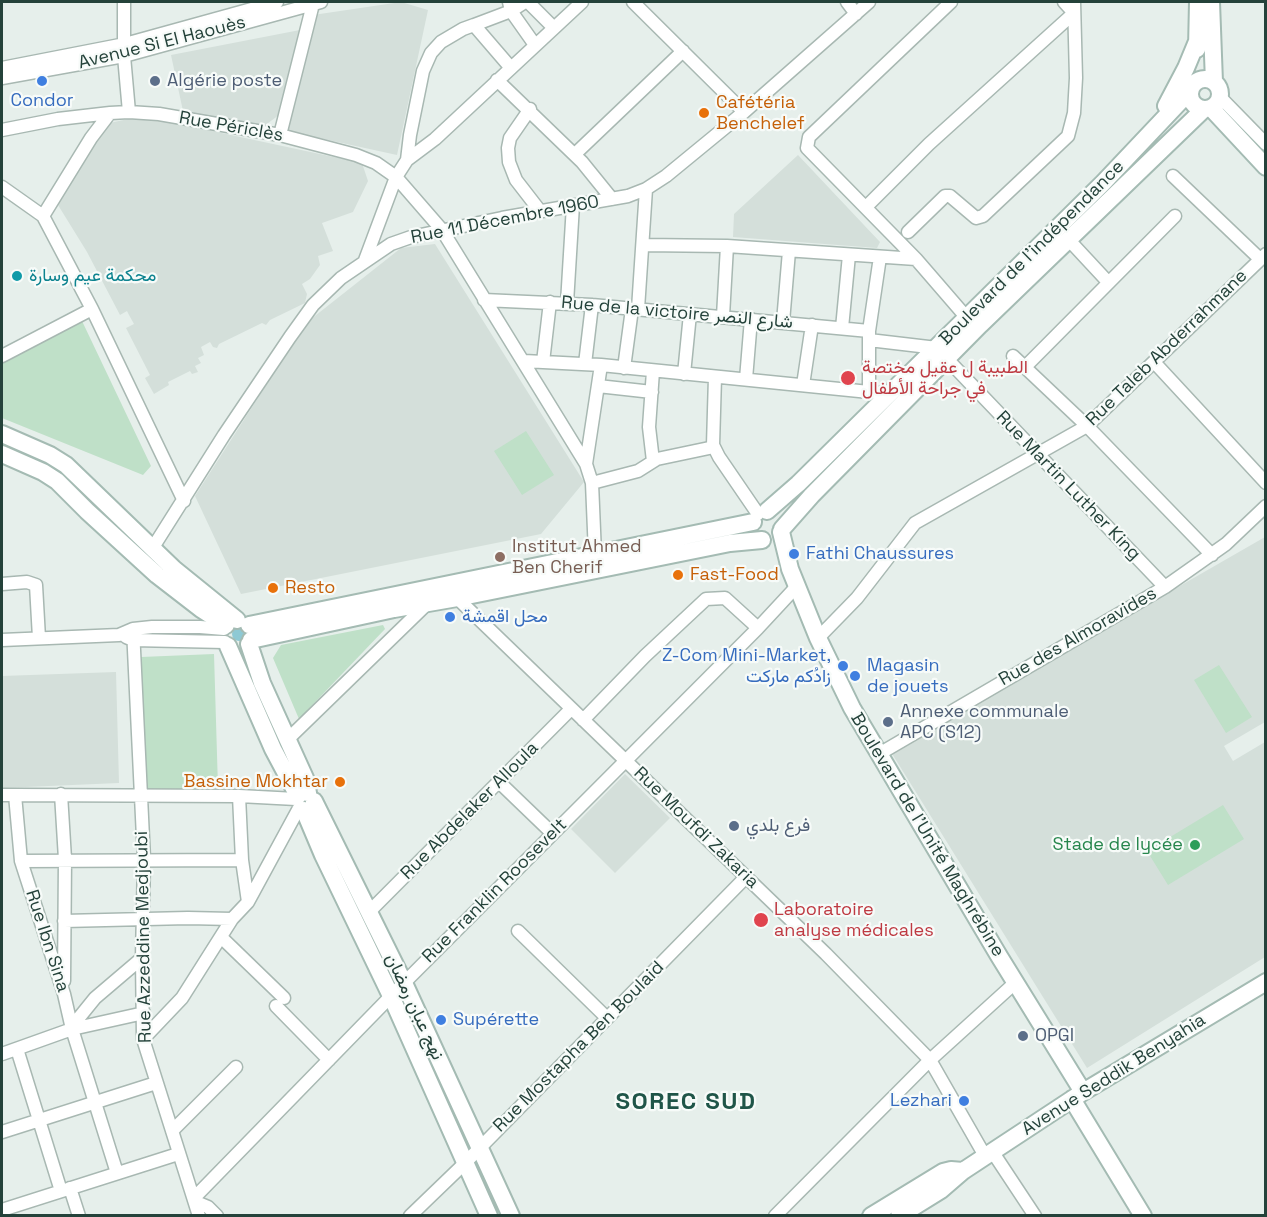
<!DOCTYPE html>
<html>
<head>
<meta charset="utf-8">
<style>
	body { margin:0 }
	#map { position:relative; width:1267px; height:1217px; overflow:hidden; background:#e6efeb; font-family:"Space Grotesk",sans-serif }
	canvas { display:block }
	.frame { position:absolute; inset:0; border:3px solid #24423a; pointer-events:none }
</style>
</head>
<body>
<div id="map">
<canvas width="1267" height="1217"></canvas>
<div class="frame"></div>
</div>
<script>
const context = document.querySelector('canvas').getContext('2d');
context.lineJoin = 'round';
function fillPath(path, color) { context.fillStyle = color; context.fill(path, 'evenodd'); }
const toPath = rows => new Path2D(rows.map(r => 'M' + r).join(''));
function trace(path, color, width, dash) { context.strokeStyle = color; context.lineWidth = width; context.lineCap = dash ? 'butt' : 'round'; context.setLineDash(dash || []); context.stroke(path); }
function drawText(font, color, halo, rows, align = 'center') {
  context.font = font + ' "Space Grotesk",Vazirmatn,sans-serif'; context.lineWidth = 4.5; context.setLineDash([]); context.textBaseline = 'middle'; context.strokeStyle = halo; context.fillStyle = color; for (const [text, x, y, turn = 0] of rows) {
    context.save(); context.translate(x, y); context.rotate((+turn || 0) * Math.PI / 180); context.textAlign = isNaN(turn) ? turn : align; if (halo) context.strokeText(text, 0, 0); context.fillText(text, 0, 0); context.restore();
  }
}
const built = toPath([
	[401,2,428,10,397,155,287,131,313,15],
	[300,30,279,115,264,126,183,111,171,55],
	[142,116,362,163,368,181,353,212,322,223,333,251,318,256,320,265,310,279,302,284,307,294,305,303,270,320,266,325,262,323,219,344,217,348,213,347,210,342,201,347,204,355,198,358,201,363,195,366,198,372,192,374,190,371,168,382,169,385,154,394,145,378,150,375,126,328,134,324,129,315,127,311,120,315,87,252,58,205,105,124],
	[798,155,880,242,877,248,733,237,734,214],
	[435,244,584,482,541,534,241,594,195,496,306,323,401,248],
	[1265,537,1265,722,1224,746,1233,761,1265,742,1265,957,1087,1068,891,752],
	[116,672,119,783,2,788,2,676],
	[625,774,670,818,615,873,571,829]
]);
const green = toPath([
	[82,321,151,466,143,475,2,418,2,359],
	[526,431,554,475,522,495,494,451],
	[383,625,385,629,299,719,273,658,281,645],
	[214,654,218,788,145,790,141,657],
	[1219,665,1252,717,1226,733,1194,680],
	[1223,805,1244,839,1168,885,1147,851]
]);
const water = toPath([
	'232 634a7 7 0 1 1 14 0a7 7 0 1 1-14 0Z'
]);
const street = toPath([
	[124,2,124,56,129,112],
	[509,2,511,11,535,45],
	[528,2,554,28],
	[633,2,744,112],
	[847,2,856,14],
	[951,2,809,137,807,148,916,259,967,318],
	[474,25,511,11,525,2],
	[2,68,125,44,277,2],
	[2,78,124,56,321,2],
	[497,80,582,162,612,199],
	[1220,97,1266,144],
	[530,109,510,138,508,148,509,162,516,180,540,211],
	[2,130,58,119,110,113],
	[280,135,313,4],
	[575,154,683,51],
	[407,160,410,135,423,71,431,53,441,42,463,29,474,25,511,68],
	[1173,176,1260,259],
	[2,187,43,216,92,309,184,501],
	[866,207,929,144,1074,13,1064,2],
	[43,216,91,138,110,113,129,112,159,114,280,135,356,155,376,163,396,177,442,230,586,464,592,483,595,554],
	[908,232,945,196,950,196,976,218,983,216,1068,136,1074,113,1076,78,1074,2],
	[1068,239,1108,282],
	[643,245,727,246,916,259],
	[365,260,396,177,407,160,435,139,582,2],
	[484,300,592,305,869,331],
	[567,303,573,205],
	[638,309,646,189],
	[723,316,727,246],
	[783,322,789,251],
	[842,328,849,255],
	[869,340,937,348],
	[2,356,92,309],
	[1013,356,1087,426,1212,555],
	[947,359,1165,587],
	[524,361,601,365],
	[543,362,550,302],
	[1154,362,1266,483],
	[585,364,592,305],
	[1025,367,1175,216],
	[624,368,632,309],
	[684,374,690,314],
	[715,377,713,445,719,457,758,514],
	[746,379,751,319],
	[803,385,812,325],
	[598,386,652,392],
	[869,392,869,331,880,257],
	[653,461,649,427,653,371],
	[586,464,601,365,889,394],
	[592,483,638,471,657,459,714,447],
	[152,549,224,435,290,337,313,305,341,278,391,244,411,237,502,218,628,196,646,189,666,176,744,112,869,2],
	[2,584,27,582,36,585,39,638],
	[457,598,826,954,930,1060,985,1156],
	[133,629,144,859,142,958,143,1039,199,1216],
	[126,637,133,640,225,642],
	[818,638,857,598,915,523,1087,426,1266,254],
	[2,640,119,635,133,629,152,627,200,627,224,629],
	[583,720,645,656,706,599,725,598,758,628],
	[288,739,429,602],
	[879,754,1165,587,1226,544,1266,506],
	[499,782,552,833],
	[61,794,65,859,64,981],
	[2,795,15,795,21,861,64,994,72,1029,144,1013],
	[15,795,239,796,296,799],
	[239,796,242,860,248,902],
	[21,861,242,860],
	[369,912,571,709],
	[64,921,188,918,232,919],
	[518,931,607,1018],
	[222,938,284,998],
	[276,1006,329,1060],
	[76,1028,78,1019,95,998,142,958],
	[143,1039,182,998,232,919,248,902,299,808],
	[17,1049,61,1191],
	[2,1054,72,1029,117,1173],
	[172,1131,236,1067],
	[2,1132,156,1083],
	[992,1151,1035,1216],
	[70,1188,79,1216],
	[194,1198,391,996,758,628,797,586],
	[196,1202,208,1207,217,1216],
	[2,1210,178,1154],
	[410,1216,465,1163,746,877],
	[775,1216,930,1060,1016,982]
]);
const secondary = toPath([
	[1211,2,1214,82],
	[1197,49,1198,2],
	'1190 94a15 15 0 1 1 30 0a15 15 0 1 1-30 0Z',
	[1166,106,1186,68,1198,39],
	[1211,108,1266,167],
	[2,434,50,455,66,465,174,569,237,620],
	[2,454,43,472,57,481,87,511,157,575,201,609,226,625],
	[767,511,798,484,1103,183,1190,91],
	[782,529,812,495,980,325,1204,109],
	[781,532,790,569,818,638,852,708,999,956,1083,1092],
	[249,625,753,522],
	[251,640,394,609,457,598,730,543,762,540],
	[249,644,262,683,305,778,308,793],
	[228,646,273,749,298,796],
	[314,801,404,983,511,1216],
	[304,810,323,855,391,996,489,1216],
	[1072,1099,1143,1216],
	[871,1216,943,1172,951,1170,963,1171],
	[899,1216,941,1190,963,1171,1083,1092,1266,982]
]);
const markers = [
	[42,81,6,"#3f7fe0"],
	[155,81,6,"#5c6f8a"],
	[704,113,6,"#e8710a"],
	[17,276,6,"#0f9aa8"],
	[848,378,8,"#e0444e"],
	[794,554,6,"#3f7fe0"],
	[500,557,6,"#8d6e63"],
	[678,575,6,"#e8710a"],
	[273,588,6,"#e8710a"],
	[450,617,6,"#3f7fe0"],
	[843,666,6,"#3f7fe0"],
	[855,676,6,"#3f7fe0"],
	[888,722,6,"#5c6f8a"],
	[340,782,6,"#e8710a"],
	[734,826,6,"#5c6f8a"],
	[1195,845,6,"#2e9e5b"],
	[761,920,8,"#e0444e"],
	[441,1020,6,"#3f7fe0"],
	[1023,1036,6,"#5c6f8a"],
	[964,1101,6,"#3f7fe0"]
];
const streetNames = [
	["Avenue Si El Haouès",162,43,-14],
	["Rue Périclès",231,127,10],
	["Rue 11 Décembre 1960",505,220,-11],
	["Boulevard de l'indépendance",1032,253,-45],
	["Rue de la victoire شارع النصر",677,313,5],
	["Rue Taleb Abderrahmane",1167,348,-44],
	["Rue Martin Luther King",1068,486,46],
	["Rue des Almoravides",1078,637,-30],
	["Rue Abdelaker Alloula",470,811,-45],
	["Rue Moufdi Zakaria",696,828,44],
	["Boulevard de l'Unité Maghrébine",927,835,59],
	["Rue Franklin Roosevelt",495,891,-45],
	["Rue Azzeddine Medjoubi",144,937,-91],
	["Rue Ibn Sina",47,941,72],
	["نهج عبان رمضان",414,1007,65],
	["Rue Mostapha Ben Boulaid",579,1047,-45],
	["Avenue Seddik Benyahia",1114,1075,-32]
];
const serviceNames = [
	["Algérie poste",167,81],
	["Annexe communale",900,712],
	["APC (S12)",900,733],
	["فرع بلدي",746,826],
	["OPGI",1035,1036]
];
const shopNames = [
	["Condor",42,101,"center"],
	["Fathi Chaussures",806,554],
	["محل اقمشة",462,617],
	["Z-Com Mini-Market,",831,656,"right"],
	["زادُكم ماركت",831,677,"right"],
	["Magasin",867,666],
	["de jouets",867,687],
	["Supérette",453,1020],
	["Lezhari",952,1101,"right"]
];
const foodNames = [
	["Cafétéria",716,103],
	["Benchelef",716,124],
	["Fast-Food",690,575],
	["Resto",285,588],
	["Bassine Mokhtar",328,782,"right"]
];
const cultureNames = [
	["محكمة عيم وسارة",29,276]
];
const healthNames = [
	["الطبيبة ل عقيل مختصة",862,368],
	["في جراحة الأطفال",862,389],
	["Laboratoire",774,910],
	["analyse médicales",774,931]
];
const educationNames = [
	["Institut Ahmed",512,547],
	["Ben Cherif",512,568]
];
const leisureNames = [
	["Stade de lycée",1183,845]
];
const districtNames = [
	["SOREC SUD",686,1102]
];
fillPath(built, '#d4dfda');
fillPath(green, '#bfe0c8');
fillPath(water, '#8ec9d4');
trace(street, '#a8b8b2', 15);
trace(secondary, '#a4bbb3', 20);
trace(street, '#fff', 12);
trace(secondary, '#fff', 16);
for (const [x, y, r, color] of markers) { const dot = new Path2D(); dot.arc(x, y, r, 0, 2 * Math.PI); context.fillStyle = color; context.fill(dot); trace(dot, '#f7fbf9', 2); }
drawText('18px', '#24423a', '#f7fbf9', streetNames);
drawText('18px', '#4e5e75', '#f7fbf9', serviceNames, 'left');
drawText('18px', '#366cbe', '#f7fbf9', shopNames, 'left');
drawText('18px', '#c56008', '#f7fbf9', foodNames, 'left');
drawText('18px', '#0d838f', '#f7fbf9', cultureNames, 'left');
drawText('18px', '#be3a42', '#f7fbf9', healthNames, 'left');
drawText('18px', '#785e54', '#f7fbf9', educationNames, 'left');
drawText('18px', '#27864d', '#f7fbf9', leisureNames, 'right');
context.letterSpacing = '1.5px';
drawText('bold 24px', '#1f5548', '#f7fbf9', districtNames);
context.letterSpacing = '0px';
</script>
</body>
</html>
